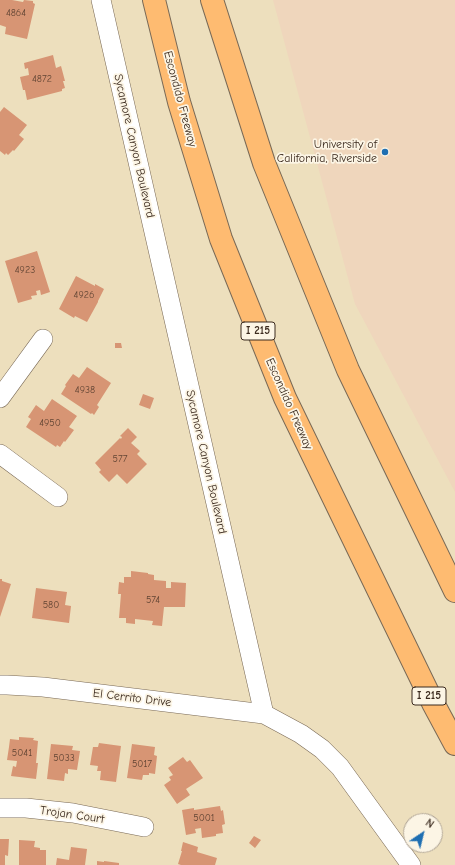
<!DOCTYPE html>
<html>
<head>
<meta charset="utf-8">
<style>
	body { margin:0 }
	#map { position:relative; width:455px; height:865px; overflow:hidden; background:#eddfbd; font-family:"Comic Neue",sans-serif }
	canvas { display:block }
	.north { position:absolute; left:403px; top:813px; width:40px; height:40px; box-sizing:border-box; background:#fcf5e5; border:1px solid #afa495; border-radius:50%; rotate:35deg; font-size:11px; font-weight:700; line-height:16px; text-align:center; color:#3b2a1e }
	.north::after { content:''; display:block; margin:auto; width:14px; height:18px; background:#1f6fb2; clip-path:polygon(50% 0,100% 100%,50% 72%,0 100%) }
</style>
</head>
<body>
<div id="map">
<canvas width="455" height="865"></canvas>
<div class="north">N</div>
</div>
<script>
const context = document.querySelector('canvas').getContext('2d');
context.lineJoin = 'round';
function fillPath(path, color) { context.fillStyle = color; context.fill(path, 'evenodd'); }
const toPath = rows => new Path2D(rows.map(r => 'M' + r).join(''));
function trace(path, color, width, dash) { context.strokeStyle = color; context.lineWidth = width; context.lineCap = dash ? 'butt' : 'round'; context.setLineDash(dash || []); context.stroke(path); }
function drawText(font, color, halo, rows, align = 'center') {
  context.font = font + ' "Comic Neue",sans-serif'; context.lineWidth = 3.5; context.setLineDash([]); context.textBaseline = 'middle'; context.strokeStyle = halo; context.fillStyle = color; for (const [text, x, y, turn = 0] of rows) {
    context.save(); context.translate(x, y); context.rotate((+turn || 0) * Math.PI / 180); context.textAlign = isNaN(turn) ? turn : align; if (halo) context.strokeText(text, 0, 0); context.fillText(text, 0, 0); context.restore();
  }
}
const built = toPath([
	[273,0,455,0,455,492,355,304]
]);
const building = toPath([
	[0,0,12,0,23,2,24,0,33,1,33,3,35,4,27,39,5,34,6,27,0,25],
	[53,55,56,68,61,66,65,81,63,81,65,88,62,89,62,91,27,100,25,90,23,90,20,77,29,75,28,68,25,69,24,63],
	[4,107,27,125,19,135,24,139,14,151,13,150,8,155,6,153,5,155,0,151,0,112],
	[37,251,50,292,41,295,40,290,36,291,37,295,31,296,32,299,18,303,5,261],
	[76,276,95,286,95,284,104,289,98,301,98,302,87,322,75,316,74,318,59,309],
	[115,343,121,343,122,348,115,348],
	[87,367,111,383,97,405,99,407,94,415,92,413,91,414,61,394,66,386,65,385,73,374,79,378],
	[143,394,154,398,150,409,139,405],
	[52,399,77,416,69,427,74,430,65,442,64,441,60,447,57,445,56,447,26,427,31,419,28,417,36,405,44,411],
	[128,428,137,437,131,443,140,451,137,454,147,464,127,484,117,474,109,482,99,472,101,470,95,463,120,438,121,439,122,437,120,436],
	[131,571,148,573,148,574,154,575,154,580,166,581,166,588,171,588,171,582,186,583,185,607,164,607,162,626,152,625,153,621,135,619,135,624,126,623,126,618,119,618,121,594,118,594,119,582,124,583,124,577,131,577],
	[0,579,2,579,2,581,11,584,0,617],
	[36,588,67,592,65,605,71,606,69,623,32,618],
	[19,737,34,738,33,740,38,741,36,763,38,763,36,779,11,776,13,766,16,767,17,761,7,760,9,747,10,739,19,740],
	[99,743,121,746,116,782,100,780,101,771,97,771,98,766,90,765,93,747,98,747],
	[51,744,73,746,72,750,80,751,77,770,68,769,68,774,65,773,64,781,47,779],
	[132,744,155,747,154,755,157,756,155,774,149,773,149,775,143,775,142,780,127,778],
	[183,757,187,762,190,760,203,778,186,789,190,795,177,804,164,785,171,780,169,777,173,775,168,768],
	[220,806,221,811,223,810,225,824,222,825,223,833,216,834,216,836,202,838,201,828,195,829,196,833,186,835,182,810,194,808,194,810],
	[254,836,261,840,255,848,249,843],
	[0,839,9,839,8,856,5,855,5,865,0,865],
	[19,840,35,841,34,847,40,848,40,850,46,850,46,865,19,865],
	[183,842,198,847,197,852,217,858,215,865,181,865,178,864,182,851,181,851],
	[71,847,87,849,85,865,56,865,57,858,69,860],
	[97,861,104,862,104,861,119,863,119,865,97,865]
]);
const minor = toPath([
	[101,0,264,714],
	[0,398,43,339],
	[0,454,58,497],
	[0,685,7,685,43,687,264,714,301,734,322,749,340,767,411,865],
	[0,808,26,808,73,813,144,827]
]);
const highway = toPath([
	[154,0,179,102,221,239,285,398,433,703,455,744],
	[212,0,264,163,348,370,455,591]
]);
const markers = [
	[385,152,4,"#1f6fb2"]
];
const numberNames = [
	["4864",16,13],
	["4872",42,79],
	["4923",25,270],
	["4926",84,295],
	["4938",85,390],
	["4950",50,423],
	["577",120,459],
	["574",153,600],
	["580",51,605],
	["5041",22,753],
	["5033",64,758],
	["5017",142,764],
	["5001",204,818]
];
const shields = [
	[258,331,34],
	[429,696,34]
];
const shieldNames = [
	["I 215",258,331],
	["I 215",429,696]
];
const streetNames = [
	["Escondido Freeway",180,99,75],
	["Sycamore Canyon Boulevard",134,146,77],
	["Escondido Freeway",289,404,66],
	["Sycamore Canyon Boulevard",206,462,77],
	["El Cerrito Drive",132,698,7],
	["Trojan Court",72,815,8]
];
const poiNames = [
	["University of",377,145],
	["California, Riverside",377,159]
];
fillPath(built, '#efd6bc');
fillPath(building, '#d79574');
trace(minor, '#796956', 20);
trace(highway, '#796956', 24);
trace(minor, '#fff', 19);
trace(highway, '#febb71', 22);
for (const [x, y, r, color] of markers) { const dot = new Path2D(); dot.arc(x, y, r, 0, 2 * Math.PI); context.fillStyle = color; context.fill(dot); trace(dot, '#fcf5e5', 1.5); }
drawText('10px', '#624534', null, numberNames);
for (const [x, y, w] of shields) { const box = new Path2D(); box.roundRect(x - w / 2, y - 9, w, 18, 3); context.fillStyle = '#fcf5e5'; context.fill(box); trace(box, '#3b2a1e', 1); }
drawText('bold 11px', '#3b2a1e', null, shieldNames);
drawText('12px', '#3b2a1e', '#fcf5e5', streetNames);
drawText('12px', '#3b2a1e', '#fcf5e5', poiNames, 'right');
</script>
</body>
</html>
